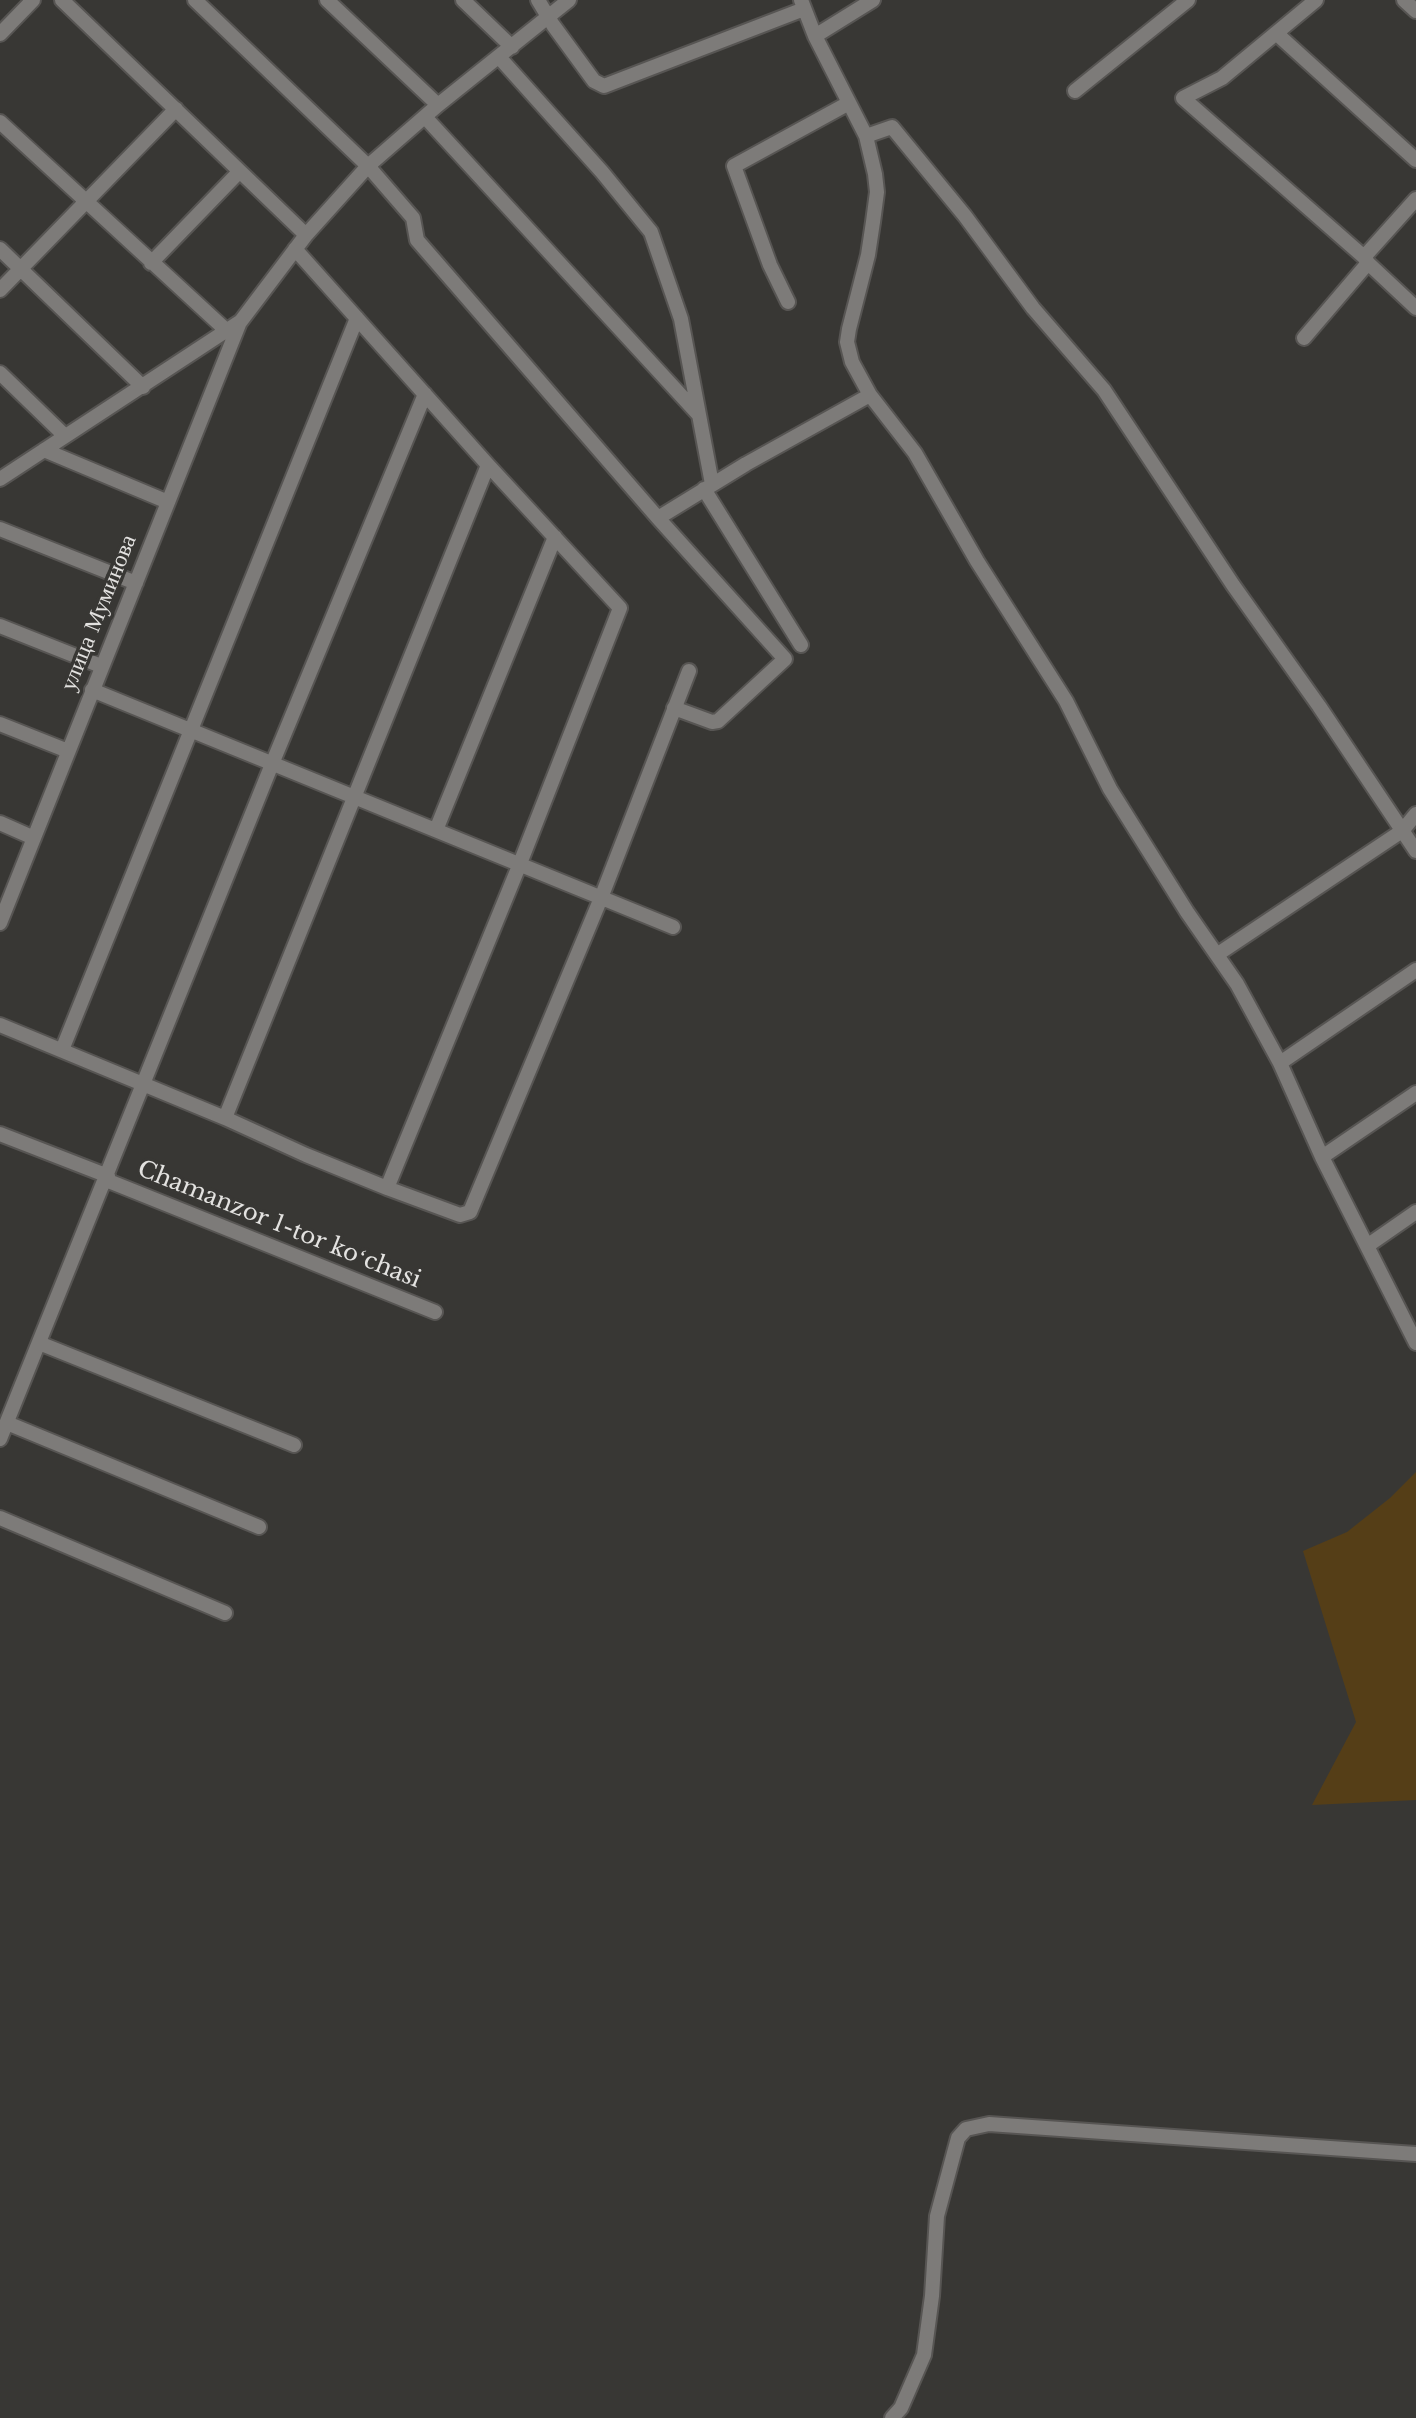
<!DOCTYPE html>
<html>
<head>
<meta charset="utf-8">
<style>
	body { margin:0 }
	canvas { display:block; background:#383734 }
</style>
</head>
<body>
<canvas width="1416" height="2418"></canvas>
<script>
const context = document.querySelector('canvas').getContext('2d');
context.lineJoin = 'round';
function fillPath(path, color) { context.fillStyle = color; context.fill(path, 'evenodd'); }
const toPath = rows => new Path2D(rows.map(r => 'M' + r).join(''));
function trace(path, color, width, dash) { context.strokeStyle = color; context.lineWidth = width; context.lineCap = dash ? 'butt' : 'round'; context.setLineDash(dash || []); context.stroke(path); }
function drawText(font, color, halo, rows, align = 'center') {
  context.font = font + ' "Libre Baskerville",serif'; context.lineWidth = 7; context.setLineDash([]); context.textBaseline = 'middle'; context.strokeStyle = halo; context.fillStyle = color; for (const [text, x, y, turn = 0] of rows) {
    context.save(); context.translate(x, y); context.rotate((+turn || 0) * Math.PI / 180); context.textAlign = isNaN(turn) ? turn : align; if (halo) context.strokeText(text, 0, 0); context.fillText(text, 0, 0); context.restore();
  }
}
const green = toPath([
	[1416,1472,1416,1800,1312,1805,1356,1722,1303,1551,1347,1532,1390,1498]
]);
const minor = toPath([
	[62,0,306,235],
	[195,0,368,166,413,218,417,240,658,518,785,659,718,721,712,722,674,708],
	[327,0,438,105],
	[463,0,512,47],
	[538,0,553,25,594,81,604,86,804,9],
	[801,0,815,36,866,136,875,174,877,192,873,222,868,255,849,329,847,342,852,362,870,395,915,453,977,561,1066,701,1110,789,1187,912,1237,984,1280,1063,1322,1157,1416,1343],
	[1316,0,1222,78,1183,98,1364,257,1368,263,1416,308],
	[1404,0,1416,11],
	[1276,33,1416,160],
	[0,34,33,0],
	[815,36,873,0],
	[499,57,602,172,651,232,681,319,712,484],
	[1075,91,1188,0],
	[425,117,699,415],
	[0,122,227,331],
	[866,136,892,127,965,216,1033,308,1104,390,1233,585,1319,706,1416,851],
	[0,249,143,387],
	[1364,257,1416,199],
	[151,263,239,172],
	[0,290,176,109],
	[788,302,770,265,734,166,849,103],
	[1304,338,1368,263],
	[0,373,65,436],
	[44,450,168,502],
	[0,479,241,321,306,235,368,166,438,105,569,0],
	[704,489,801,645],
	[658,518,746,464,870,395],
	[0,529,136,583],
	[0,626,101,666],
	[92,690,673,927],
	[0,724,68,751],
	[0,823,34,838],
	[436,830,555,537],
	[0,923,240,322],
	[1218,954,1402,831,1416,814],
	[0,1025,225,1118,306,1155,387,1188,519,866,620,608,488,465,295,249],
	[62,1050,357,318],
	[1280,1063,1416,970],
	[225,1118,488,465],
	[0,1134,108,1176],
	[1322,1157,1416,1093],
	[106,1180,435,1312],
	[387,1188,460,1215,470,1212,601,898,689,671],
	[1367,1246,1416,1212],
	[39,1343,294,1445],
	[7,1423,259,1527],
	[0,1439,272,764,425,394],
	[0,1518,225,1613],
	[892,2418,901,2408,924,2355,932,2296,937,2216,958,2138,966,2129,989,2124,1416,2154]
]);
const streetNames = [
	["улица Муминова",99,613,-68],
	["Chamanzor 1-tor koʻchasi",279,1225,22]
];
fillPath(green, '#553e17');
trace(minor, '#575553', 18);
trace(minor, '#7d7b79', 14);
drawText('23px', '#e3e2e0', '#383734', streetNames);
</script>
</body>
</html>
